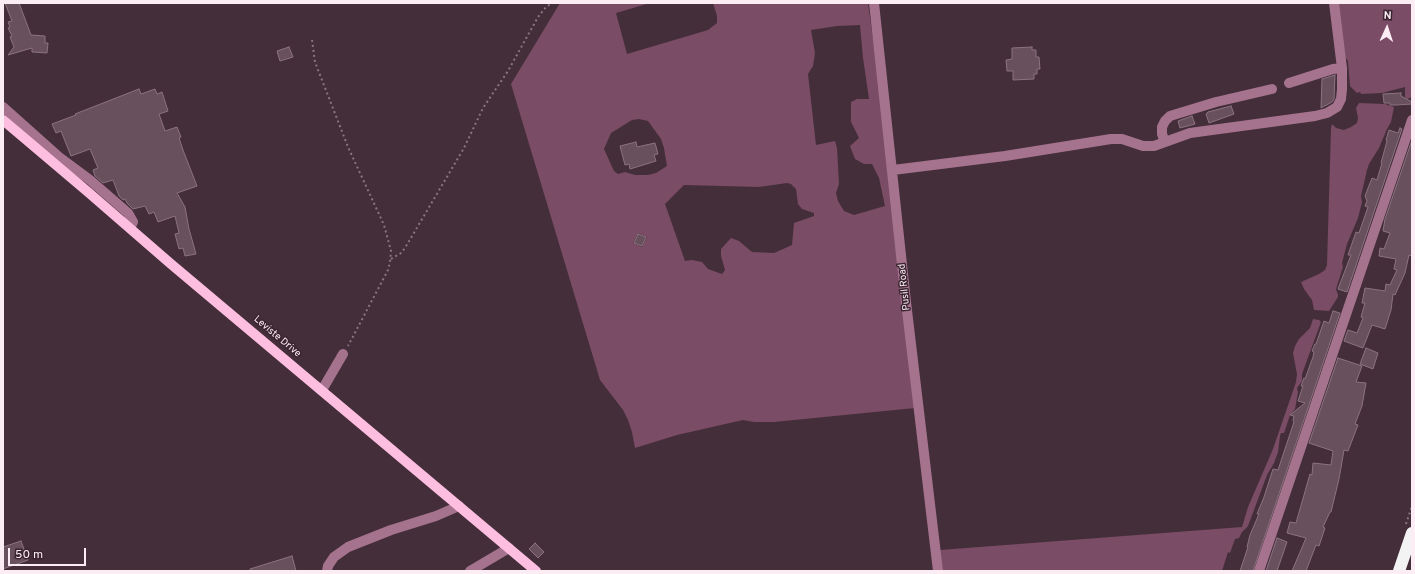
<!DOCTYPE html>
<html>
<head>
<meta charset="utf-8">
<style>
	body { margin:0 }
	#map { position:relative; width:1415px; height:574px; overflow:hidden; background:#442e3a; font-family:Overpass,sans-serif }
	canvas { display:block }
	.frame { position:absolute; inset:0; border:4px solid #fcedf5; pointer-events:none }
	.north { position:absolute; left:1367px; top:8px; width:40px; height:40px; -webkit-text-stroke:3px #3a2430; paint-order:stroke; rotate:3deg; font-size:11px; font-weight:700; line-height:16px; text-align:center; color:#fcedf5 }
	.north::after { content:''; display:block; margin:auto; width:14px; height:18px; background:#fcedf5; clip-path:polygon(50% 0,100% 100%,50% 72%,0 100%) }
	.scale { position:absolute; left:8px; top:548px; width:78px; height:18px; box-sizing:border-box; border:2px solid #fcedf5; border-top:0; padding-left:5px; font-size:12px; line-height:14px; white-space:nowrap; color:#fcedf5; -webkit-text-stroke:3px #3a2430; paint-order:stroke }
</style>
</head>
<body>
<div id="map">
<canvas width="1415" height="574"></canvas>
<div class="frame"></div>
<div class="north">N</div>
<div class="scale">50 m</div>
</div>
<script>
const context = document.querySelector('canvas').getContext('2d');
context.lineJoin = 'round';
function fillPath(path, color) { context.fillStyle = color; context.fill(path, 'evenodd'); }
const toPath = rows => new Path2D(rows.map(r => 'M' + r).join(''));
function trace(path, color, width, dash) { context.strokeStyle = color; context.lineWidth = width; context.lineCap = dash ? 'butt' : 'round'; context.setLineDash(dash || []); context.stroke(path); }
function drawText(font, color, halo, rows, align = 'center') {
  context.font = font + ' Overpass,sans-serif'; context.lineWidth = 3; context.setLineDash([]); context.textBaseline = 'middle'; context.strokeStyle = halo; context.fillStyle = color; for (const [text, x, y, turn = 0] of rows) {
    context.save(); context.translate(x, y); context.rotate((+turn || 0) * Math.PI / 180); context.textAlign = isNaN(turn) ? turn : align; if (halo) context.strokeText(text, 0, 0); context.fillText(text, 0, 0); context.restore();
  }
}
const green = toPath([
	[560,3,650,3,616,13,627,54,708,30,717,23,717,16,713,3,868,3,883,112,915,408,774,422,754,422,743,420,677,435,635,448,632,432,628,420,623,410,600,380,511,84],
	[860,25,863,58,869,99,857,99,851,102,851,122,859,138,850,146,855,159,864,164,872,164,879,178,885,206,854,215,844,211,838,201,836,193,839,184,837,148,835,141,816,145,808,74,813,66,815,53,811,30,837,26],
	[639,119,648,121,661,139,664,148,667,166,656,173,648,175,635,175,625,172,618,174,614,171,604,149,611,133,632,120],
	[787,183,791,184,796,189,798,204,802,209,814,213,814,216,794,223,792,245,774,253,752,252,739,241,731,238,721,249,721,256,725,270,722,274,708,269,702,262,692,260,685,261,665,204,684,185,759,187],
	[638,233,647,237,642,247,633,243],
	[1337,3,1412,3,1412,97,1407,99,1405,97,1405,87,1382,93,1361,94,1360,92,1357,93,1350,86,1348,61,1345,57],
	[1359,103,1385,104,1394,107,1391,122,1387,129,1379,148,1369,164,1367,170,1361,196,1362,202,1358,218,1347,244,1342,263,1343,267,1336,289,1338,295,1338,297,1329,311,1315,310,1314,310,1312,300,1304,289,1301,282,1319,274,1325,270,1327,265,1331,128,1332,124,1336,128,1344,130,1351,127,1357,123,1358,118,1356,108],
	[1313,319,1319,320,1321,322,1302,374,1302,381,1297,388,1298,392,1295,409,1290,415,1284,433,1281,433,1280,436,1278,452,1274,463,1267,475,1248,526,1242,532,1239,538,1235,539,1230,553,1228,552,1222,571,942,571,940,550,1242,527,1248,507,1273,449,1296,382,1297,374,1293,353,1295,346,1299,339,1310,328]
]);
const building = toPath([
	[5,3,19,3,31,35,45,36,45,43,48,43,47,53,32,52,32,48,8,55,14,47,10,37,12,36,8,28,10,27,8,22,12,21,5,3],
	[289,47,293,57,280,61,277,51,289,47],
	[1032,47,1032,50,1036,50,1036,57,1039,57,1040,69,1037,69,1037,74,1034,74,1034,79,1013,80,1013,71,1007,71,1006,60,1012,59,1012,48,1032,47],
	[1335,75,1334,99,1332,102,1321,108,1322,79,1335,75],
	[139,89,141,94,155,89,157,94,162,92,168,111,159,114,165,131,177,127,181,137,179,138,183,150,197,186,177,193,185,207,189,229,196,254,185,256,183,248,179,249,175,234,179,233,175,216,158,222,154,212,149,214,145,206,133,209,127,203,125,199,123,200,119,196,113,180,103,183,95,176,93,170,98,168,90,149,71,156,61,131,56,133,52,124,76,115,75,114,139,89],
	[1401,93,1401,96,1412,102,1412,104,1396,105,1390,105,1390,103,1384,103,1383,94,1401,93],
	[1231,106,1234,114,1209,123,1206,114,1208,112,1231,106],
	[1192,116,1195,124,1180,128,1178,121,1192,116],
	[1400,128,1402,129,1347,292,1338,289,1351,255,1348,255,1356,232,1359,233,1368,207,1365,206,1367,201,1365,196,1372,178,1377,180,1382,163,1381,163,1387,141,1386,140,1389,130,1398,133,1400,128],
	[1412,140,1412,256,1409,255,1405,273,1395,295,1393,294,1391,310,1385,329,1372,325,1363,348,1344,341,1348,330,1357,333,1363,318,1361,317,1365,303,1362,303,1365,288,1385,291,1386,284,1390,285,1397,270,1394,269,1396,259,1379,256,1380,248,1384,249,1390,233,1383,231,1385,219,1412,140],
	[636,142,637,147,655,143,658,154,654,155,656,161,630,169,629,164,625,165,620,146,636,142],
	[638,234,646,237,642,246,634,243,638,234],
	[1333,311,1340,313,1253,571,1240,571,1248,547,1247,547,1250,535,1259,514,1257,514,1264,497,1273,469,1278,470,1294,422,1293,421,1294,416,1290,415,1305,403,1298,401,1303,386,1301,386,1304,378,1305,379,1313,357,1314,352,1312,351,1315,344,1316,344,1324,321,1329,323,1333,311],
	[1366,348,1378,353,1373,369,1360,364,1366,348],
	[1338,358,1362,366,1356,382,1366,383,1362,406,1355,424,1358,425,1348,451,1344,450,1339,479,1331,512,1330,512,1323,527,1325,528,1319,546,1316,545,1306,571,1292,571,1306,538,1287,533,1290,522,1296,523,1310,474,1312,475,1313,463,1331,465,1333,451,1309,443,1338,358],
	[1277,538,1287,542,1277,571,1266,571,1277,538],
	[21,541,28,560,3,569,3,547,21,541],
	[535,543,544,552,538,558,529,549,535,543],
	[292,556,296,571,250,571,250,569,292,556]
]);
const path = toPath([
	[312,40,315,62,348,147,384,225,391,251,390,262,388,270,348,346],
	[391,259,401,253,405,248,464,148,483,108,508,71,538,17,546,7,552,3],
	[1406,524,1412,506]
]);
const minor = toPath([
	[874,3,906,302,938,571],
	[1289,83,1333,69,1342,68],
	[3,107,59,157,90,180,128,213,133,222,130,228],
	[1165,142,1162,134,1162,127,1165,121,1170,116,1216,102,1272,89],
	[893,170,1005,156,1111,139,1122,139,1143,146,1154,146,1190,133,1315,116,1327,113,1337,107,1341,99,1342,89,1342,68,1334,3],
	[322,390,343,354],
	[327,571,328,566,334,557,348,547,391,530,436,516,459,506],
	[470,571,509,548],
	[1259,571,1412,120]
]);
const major = toPath([
	[3,120,88,192,171,264,536,571]
]);
const highway = toPath([
	[1399,571,1412,533]
]);
const streetNames = [
	["Pusil Road",905,287,-96],
	["Leviste Drive",277,337,40]
];
fillPath(green, '#7a4c65');
fillPath(building, '#68505c');
trace(building, '#8d7381', 1);
trace(path, '#897680', 2, [2, 3]);
trace(minor, '#a6738f', 10);
trace(major, '#febee0', 10);
trace(highway, '#f3f3f3', 12);
drawText('10px', '#fcedf5', '#3a2430', streetNames);
</script>
</body>
</html>
